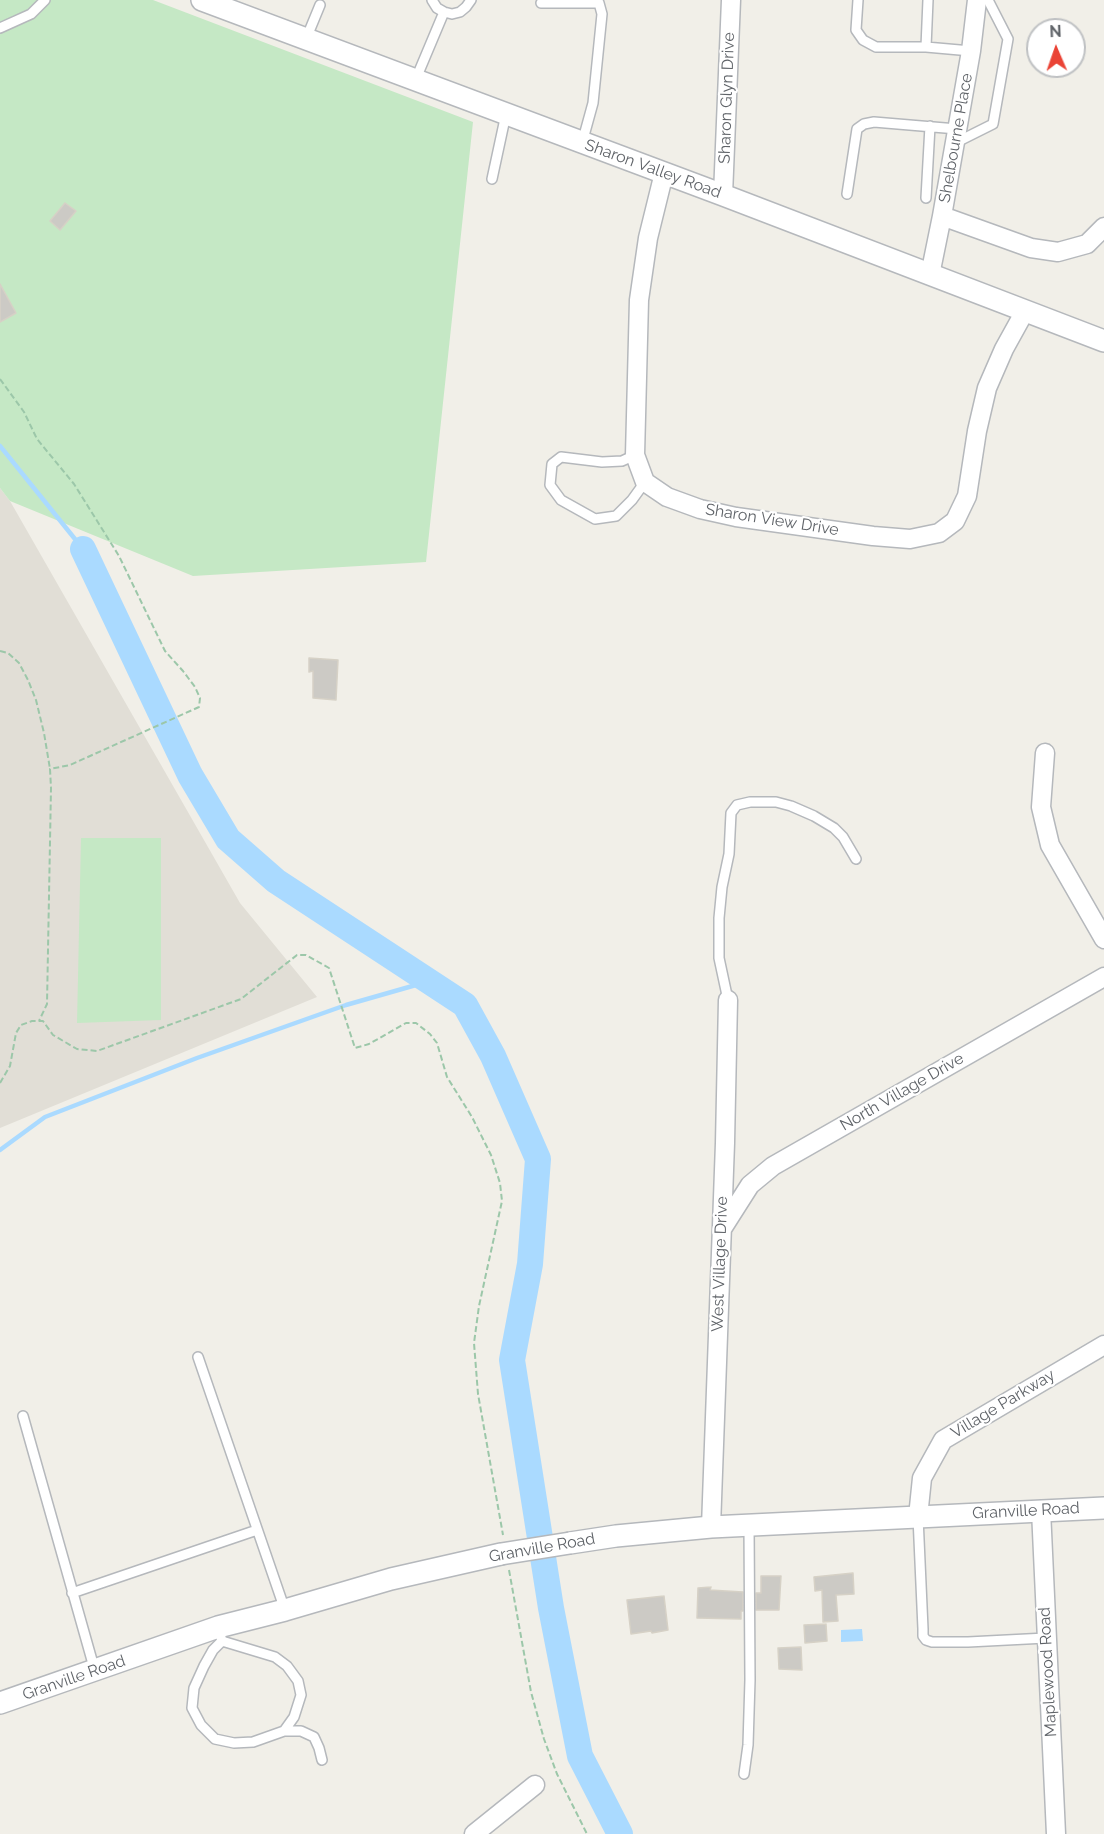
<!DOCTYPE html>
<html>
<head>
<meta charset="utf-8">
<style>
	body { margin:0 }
	#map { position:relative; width:1104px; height:1834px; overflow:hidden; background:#f1efe8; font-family:Raleway,sans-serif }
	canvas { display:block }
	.north { position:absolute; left:1026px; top:18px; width:60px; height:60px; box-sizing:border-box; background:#fff; border:2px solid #bfc1c3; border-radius:50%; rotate:358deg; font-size:16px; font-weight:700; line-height:24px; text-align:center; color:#5f6368 }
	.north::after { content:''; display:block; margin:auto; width:21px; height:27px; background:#ea4335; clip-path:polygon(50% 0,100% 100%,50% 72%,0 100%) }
</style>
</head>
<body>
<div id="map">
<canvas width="1104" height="1834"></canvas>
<div class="north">N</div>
</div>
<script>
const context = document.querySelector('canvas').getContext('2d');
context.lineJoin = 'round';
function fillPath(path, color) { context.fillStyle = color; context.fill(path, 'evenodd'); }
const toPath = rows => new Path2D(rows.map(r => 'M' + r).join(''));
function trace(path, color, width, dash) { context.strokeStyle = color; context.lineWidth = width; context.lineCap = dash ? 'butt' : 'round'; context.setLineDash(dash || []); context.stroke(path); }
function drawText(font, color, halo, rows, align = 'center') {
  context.font = font + ' Raleway,sans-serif'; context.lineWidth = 4.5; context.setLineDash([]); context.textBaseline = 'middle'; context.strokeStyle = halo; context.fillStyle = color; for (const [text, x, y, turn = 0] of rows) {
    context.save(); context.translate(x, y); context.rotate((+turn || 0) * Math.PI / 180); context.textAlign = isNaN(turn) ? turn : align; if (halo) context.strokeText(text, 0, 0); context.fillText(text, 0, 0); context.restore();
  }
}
const education = toPath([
	[0,488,10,501,240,903,317,997,0,1128]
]);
const green = toPath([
	[0,0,153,0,473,122,426,562,193,576,10,501,0,488],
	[81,838,161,838,161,1020,77,1023]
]);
const water = toPath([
	[862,1629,863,1641,841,1642,841,1630]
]);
const stream = toPath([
	[0,446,83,549],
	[0,1150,45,1117,197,1058,346,1005,430,981]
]);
const river = toPath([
	[83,549,190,775,228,839,276,881,465,1005,493,1056,538,1159,530,1264,512,1360,551,1608,580,1756,620,1834]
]);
const building = toPath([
	[65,203,76,211,60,230,50,221,65,203],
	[0,284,16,313,0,322,0,284],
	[309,658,338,660,336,700,313,698,313,671,309,672,309,658],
	[853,1573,854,1594,836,1595,838,1621,823,1622,822,1590,815,1591,814,1577,853,1573],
	[761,1576,781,1576,779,1610,756,1610,756,1593,761,1593,761,1576],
	[711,1587,710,1590,743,1592,743,1611,741,1611,741,1619,697,1618,698,1588,711,1587],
	[664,1596,668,1630,652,1633,651,1631,631,1634,627,1600,664,1596],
	[826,1624,827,1641,805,1643,804,1625,826,1624],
	[801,1647,802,1670,779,1669,778,1648,801,1647]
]);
const path = toPath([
	[0,379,24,412,37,439,74,484,119,556,165,651,183,671,195,687,200,698,199,707,70,765,50,769,51,788,47,1004,39,1021],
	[0,651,8,653,19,663,28,680,36,700,44,733,50,769],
	[0,1083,10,1066,16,1033,21,1025,32,1021,43,1021,53,1035,77,1049,97,1051,241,999,297,955,306,955,329,968,355,1048,369,1044,406,1023,416,1023,430,1034,437,1043,447,1077,472,1117,491,1155,500,1183,502,1201,479,1306,474,1343,478,1394,503,1535],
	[509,1570,531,1692,544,1739,557,1774,587,1834]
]);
const service = toPath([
	[432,0,437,8,444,12,452,14,460,12,466,7,471,0],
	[858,0,856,30,863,40,876,47,926,47,971,51],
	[541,3,599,3,602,14,593,103,582,143],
	[0,28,31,14,45,0],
	[306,39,320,5],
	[926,47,928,0],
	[415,81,444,12],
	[955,143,993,124,1008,39,988,0],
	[492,179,506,114],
	[847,194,857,129,864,124,874,122,957,129],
	[926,198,930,126],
	[635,455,622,461,602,462,561,457,552,464,550,485,561,500,595,519,616,516,632,500,645,482],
	[728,1000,719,958,719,918,722,887,729,854,731,813,737,805,750,802,776,802,791,806,814,816,834,828,843,837,856,859],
	[198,1357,285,1610],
	[23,1416,95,1671],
	[918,1517,923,1629,923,1636,926,1640,932,1642,968,1642,1046,1638],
	[72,1593,257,1530],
	[218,1627,222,1641,275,1657,287,1666,298,1681,301,1695,294,1717,284,1731,253,1742,234,1743,215,1739,201,1725,192,1708,194,1688,204,1666,213,1650,222,1641],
	[284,1731,301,1731,314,1737,319,1748,322,1760],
	[744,1774,748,1745,750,1680,749,1526]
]);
const minor = toPath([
	[664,173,648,238,639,300,635,455,645,482,667,497,700,509,736,517,873,536,910,539,939,533,955,521,967,496,977,431,987,388,1004,349,1025,311],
	[723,195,731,0],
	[942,216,1031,248,1058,252,1087,244,1104,227],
	[930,275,942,216,971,51,977,0],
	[1045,753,1041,807,1050,845,1104,939],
	[722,1229,750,1185,773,1166,1104,977],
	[1041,1510,1056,1834],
	[918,1517,922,1478,943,1440,1104,1345],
	[711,1527,725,1143,728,1000],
	[474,1834,535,1785]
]);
const tertiary = toPath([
	[202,0,723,195,1104,341],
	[570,1543,616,1536,711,1527,1104,1508],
	[0,1703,218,1627,285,1610,391,1579,501,1554]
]);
const tertiaryBridge = toPath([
	[501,1554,570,1543]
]);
const streetNames = [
	["Sharon Glyn Drive",727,98,-88],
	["Shelbourne Place",956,138,-80],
	["Sharon Valley Road",653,169,20],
	["Sharon View Drive",772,520,9],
	["North Village Drive",902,1092,-30],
	["West Village Drive",720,1264,-88],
	["Village Parkway",1003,1404,-31],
	["Granville Road",1026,1511,-3],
	["Granville Road",542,1548,-10],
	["Maplewood Road",1048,1672,-93],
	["Granville Road",74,1678,-19]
];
fillPath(education, '#e1ded6');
fillPath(green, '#c5e8c5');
fillPath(water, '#aadaff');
trace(stream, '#aadaff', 4.5);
trace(river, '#aadaff', 26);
fillPath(building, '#cccac5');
trace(building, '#d6d1c6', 1.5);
trace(service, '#b5b8bc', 12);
trace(minor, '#b5b8bc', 21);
trace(tertiary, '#b5b8bc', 24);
trace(path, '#9cc7a9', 2, [6, 3]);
trace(service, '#fff', 9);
trace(minor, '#fff', 18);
trace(tertiary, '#fff', 21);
trace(tertiaryBridge, '#b5b8bc', 24, []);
trace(tertiaryBridge, '#fff', 21);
drawText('16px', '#5f6368', '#fff', streetNames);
</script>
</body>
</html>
